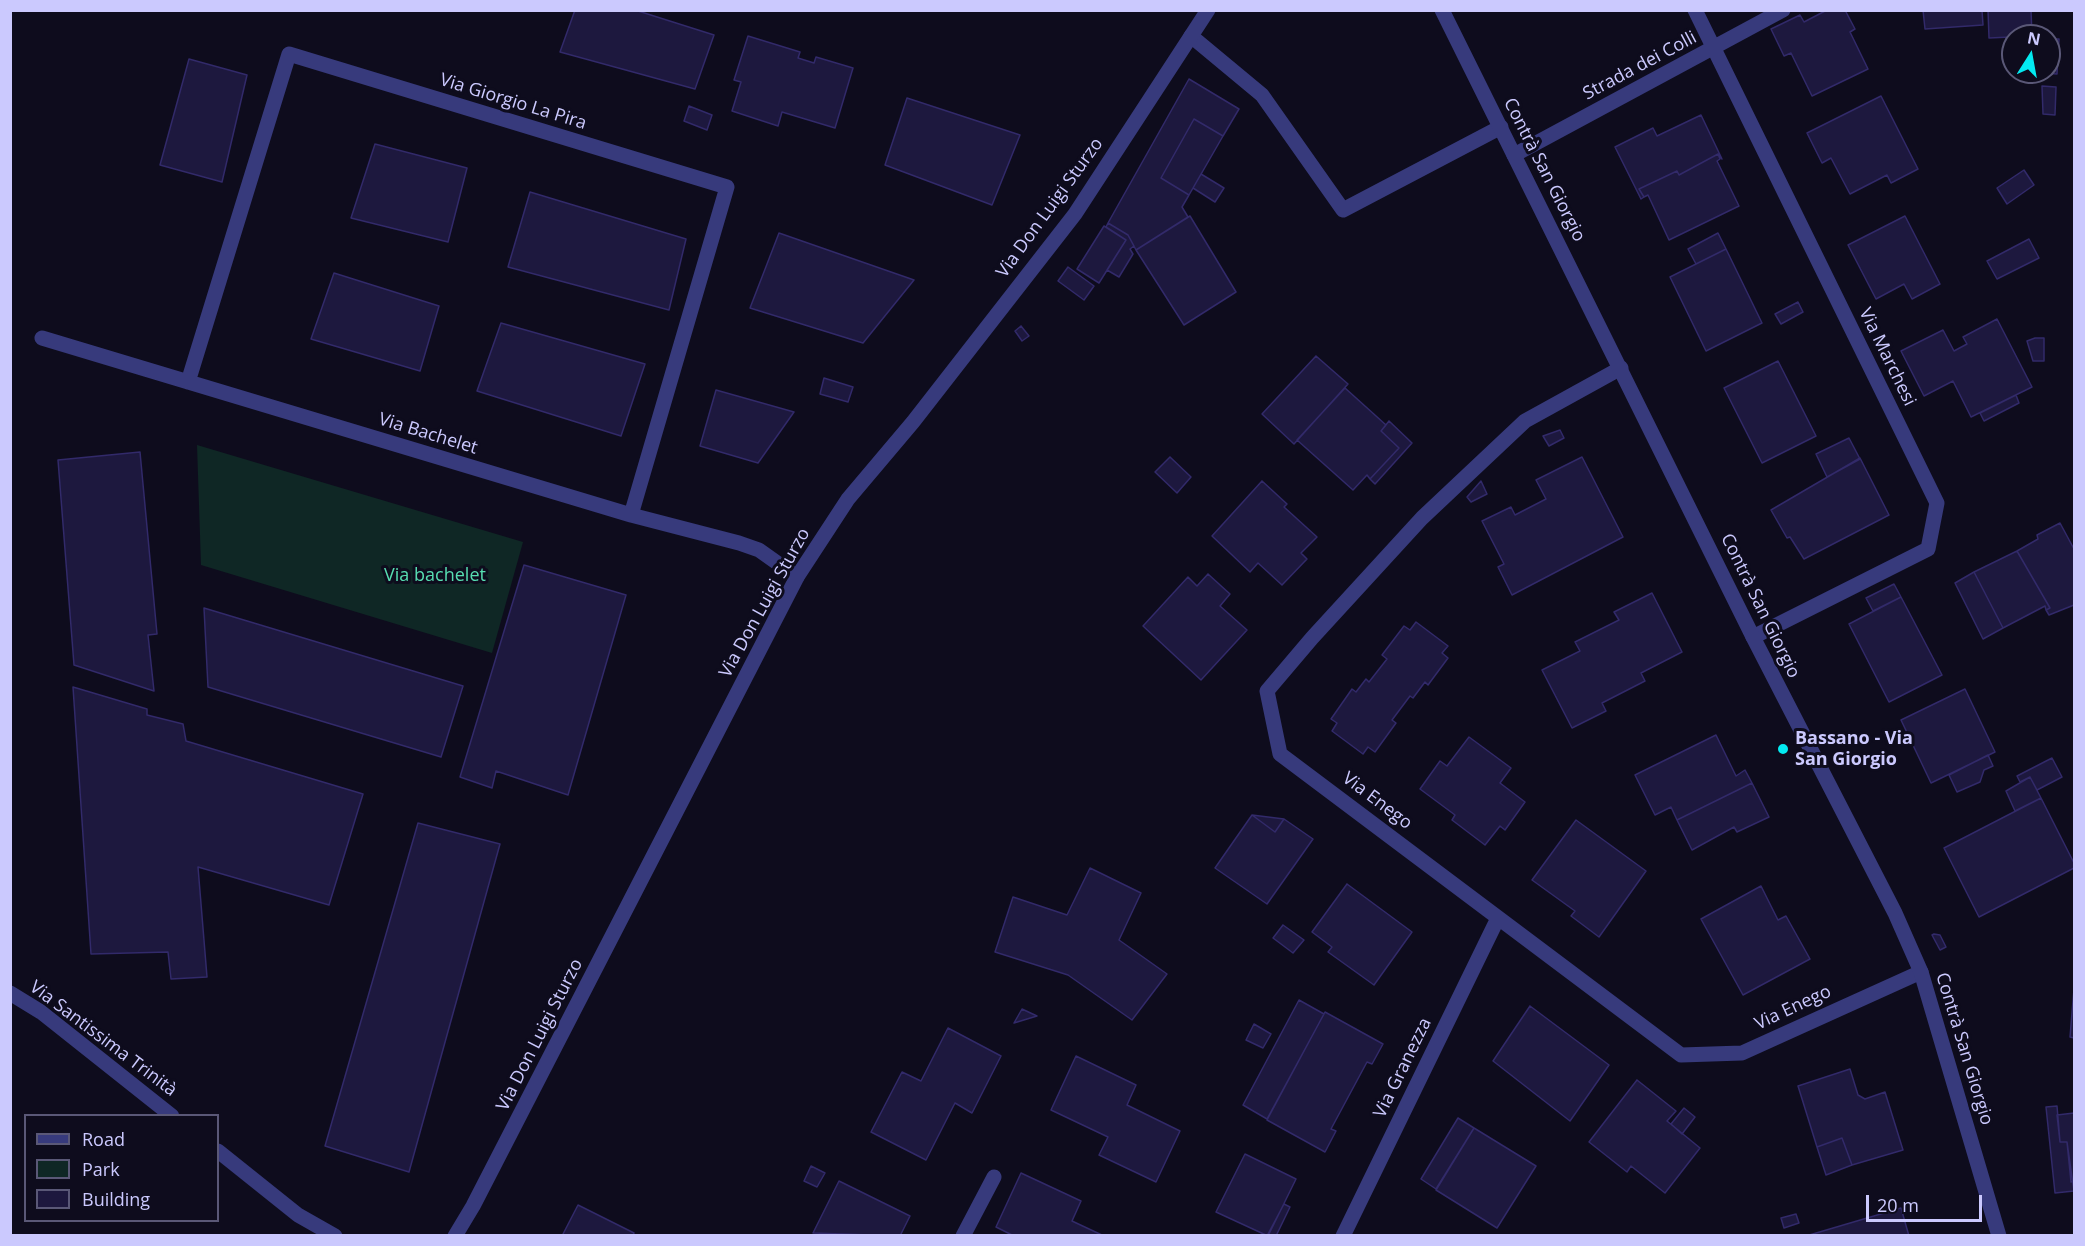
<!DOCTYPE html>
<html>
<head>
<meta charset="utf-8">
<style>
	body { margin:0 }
	#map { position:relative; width:2085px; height:1246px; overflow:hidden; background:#0e0c1d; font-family:"Open Sans",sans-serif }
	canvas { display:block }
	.frame { position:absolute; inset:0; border:12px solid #cbc9fe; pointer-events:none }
	.legend { position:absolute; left:24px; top:1114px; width:195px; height:108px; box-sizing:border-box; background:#0e0c1d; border:2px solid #5a5877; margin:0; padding:8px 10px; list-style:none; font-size:18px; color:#cbc9fe }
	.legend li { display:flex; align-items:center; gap:12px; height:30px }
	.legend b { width:30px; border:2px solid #5a5877 }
	.north { position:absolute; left:2001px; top:24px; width:60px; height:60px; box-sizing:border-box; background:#0e0c1d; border:2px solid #5a5877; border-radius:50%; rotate:11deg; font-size:16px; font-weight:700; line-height:24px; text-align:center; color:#cbc9fe }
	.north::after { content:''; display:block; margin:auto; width:21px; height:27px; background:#03eaf1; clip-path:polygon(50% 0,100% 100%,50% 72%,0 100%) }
	.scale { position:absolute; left:1866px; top:1195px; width:116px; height:27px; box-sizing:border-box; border:3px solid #cbc9fe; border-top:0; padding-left:8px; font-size:18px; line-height:21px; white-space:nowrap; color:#cbc9fe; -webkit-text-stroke:4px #0e0c1d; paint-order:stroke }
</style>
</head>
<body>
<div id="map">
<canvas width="2085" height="1246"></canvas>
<div class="frame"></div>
<ul class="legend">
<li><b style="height:8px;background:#373a7c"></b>Road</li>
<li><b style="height:16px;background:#0f2725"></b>Park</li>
<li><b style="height:16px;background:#1d183e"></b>Building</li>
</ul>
<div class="north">N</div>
<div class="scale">20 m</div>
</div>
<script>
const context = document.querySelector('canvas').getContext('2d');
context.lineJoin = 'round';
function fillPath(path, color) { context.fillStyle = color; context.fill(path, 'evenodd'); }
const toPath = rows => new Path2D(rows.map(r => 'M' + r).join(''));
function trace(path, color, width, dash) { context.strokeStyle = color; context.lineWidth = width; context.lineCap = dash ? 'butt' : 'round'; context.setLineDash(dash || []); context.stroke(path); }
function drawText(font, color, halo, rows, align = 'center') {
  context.font = font + ' "Open Sans",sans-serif'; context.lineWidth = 6; context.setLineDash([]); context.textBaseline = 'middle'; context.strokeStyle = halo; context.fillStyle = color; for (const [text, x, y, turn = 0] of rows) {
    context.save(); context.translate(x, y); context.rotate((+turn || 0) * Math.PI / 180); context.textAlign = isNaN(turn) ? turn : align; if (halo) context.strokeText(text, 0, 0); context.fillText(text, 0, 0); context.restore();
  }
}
const green = toPath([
	[197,445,523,542,492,653,201,565]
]);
const building = toPath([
	[575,10,635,10,714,35,695,89,560,52,575,10],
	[1827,10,1845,10,1855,29,1850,32,1868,69,1812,96,1791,53,1784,56,1771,29,1800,15,1804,22,1827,10],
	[1923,10,1982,10,1983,25,1925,29,1923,10],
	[1988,10,2031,10,2032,36,1989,38,1988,10],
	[748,36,800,52,798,58,814,63,816,57,853,68,835,128,782,112,778,126,732,111,741,82,734,80,748,36],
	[2049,39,2059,39,2057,74,2044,73,2049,72,2049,39],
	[189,59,247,75,222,182,160,165,189,59],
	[1189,79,1239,109,1223,136,1194,119,1161,178,1189,195,1182,207,1188,217,1136,250,1128,235,1108,223,1189,79],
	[2042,86,2056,87,2055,115,2043,114,2042,86],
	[1881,96,1918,169,1891,183,1887,175,1850,194,1831,158,1822,163,1807,133,1881,96],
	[907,98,1020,135,992,205,885,165,907,98],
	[689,106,712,115,707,130,684,121,689,106],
	[1701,115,1722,159,1718,154,1679,175,1677,171,1639,189,1644,197,1641,199,1615,147,1653,128,1657,136,1701,115],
	[1194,119,1223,136,1189,195,1161,178,1194,119],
	[375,144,467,168,448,242,351,218,375,144],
	[1718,154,1720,159,1717,161,1739,206,1669,240,1648,195,1644,197,1639,189,1677,171,1679,175,1718,154],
	[2024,170,2034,185,2007,204,1997,188,2024,170],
	[1201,174,1224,188,1215,202,1193,188,1201,174],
	[530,192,686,239,669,310,508,267,530,192],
	[1190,216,1236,292,1184,325,1136,250,1190,216],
	[1905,216,1940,284,1912,299,1904,284,1876,299,1848,245,1905,216],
	[1108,223,1128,235,1134,246,1130,249,1133,254,1119,277,1107,270,1126,240,1106,227,1108,223],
	[1104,226,1126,240,1099,283,1077,269,1104,226],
	[779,233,914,280,863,343,750,308,779,233],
	[1718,233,1726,249,1696,264,1688,249,1718,233],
	[2029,239,2039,258,1997,279,1987,261,2029,239],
	[1726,249,1762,323,1706,351,1670,277,1726,249],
	[1068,267,1094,286,1084,300,1058,281,1068,267],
	[334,273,439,306,420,371,311,339,334,273],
	[1798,302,1803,312,1781,324,1775,314,1798,302],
	[1997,319,2032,387,1971,417,1953,381,1924,396,1901,351,1943,330,1954,351,1967,344,1963,337,1997,319],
	[501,323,645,364,621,436,477,391,501,323],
	[1021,326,1029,336,1022,341,1015,331,1021,326],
	[2035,338,2044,338,2044,361,2033,361,2027,341,2035,338],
	[1316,356,1348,384,1294,444,1262,414,1316,356],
	[1778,361,1816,436,1762,463,1724,388,1778,361],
	[824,378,853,387,848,402,820,394,824,378],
	[1345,388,1386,425,1381,431,1399,448,1370,479,1367,475,1353,490,1297,440,1345,388],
	[716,390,794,412,758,463,700,446,716,390],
	[2016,395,2019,403,1984,421,1980,413,2016,395],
	[1389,421,1412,443,1375,484,1370,479,1399,448,1381,431,1389,421],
	[1560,430,1564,438,1549,446,1543,436,1560,430],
	[1849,438,1860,459,1827,477,1816,454,1849,438],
	[140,452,157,634,148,635,154,691,74,665,58,460,140,452],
	[1170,457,1191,477,1177,493,1155,472,1170,457],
	[1582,457,1623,537,1512,595,1498,567,1504,564,1482,521,1511,507,1515,515,1546,499,1536,480,1582,457],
	[1860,458,1889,515,1804,559,1790,537,1787,538,1771,510,1860,458],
	[1262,481,1287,504,1284,507,1317,537,1301,553,1307,559,1282,585,1258,563,1250,572,1212,536,1262,481],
	[1481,481,1487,494,1471,502,1467,497,1481,481],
	[2060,523,2074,549,2074,605,2049,615,2046,610,2050,608,2017,551,2038,539,2037,535,2060,523],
	[2017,551,2050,608,2046,610,2045,606,2003,628,1974,572,2017,551],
	[524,565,626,595,568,795,496,771,492,788,460,777,524,565],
	[1974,572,2003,628,1983,639,1955,583,1974,572],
	[1208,574,1230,594,1220,606,1247,630,1201,680,1143,626,1188,577,1197,586,1208,574],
	[1894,584,1901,597,1873,611,1866,598,1894,584],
	[1652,593,1682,652,1641,673,1645,681,1602,703,1606,711,1572,728,1542,670,1580,651,1575,642,1619,620,1614,612,1652,593],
	[1901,597,1942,675,1889,702,1849,624,1901,597],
	[204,608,463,686,441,757,208,687,204,608],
	[1416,622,1448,646,1442,653,1448,658,1428,685,1425,682,1413,698,1410,696,1392,720,1396,723,1375,752,1368,747,1363,754,1332,731,1337,723,1331,719,1352,689,1356,692,1366,679,1369,682,1387,659,1382,655,1404,626,1410,630,1416,622],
	[73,687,147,709,147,715,183,724,186,741,363,794,329,905,198,867,207,977,171,979,168,952,91,954,73,687],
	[1965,689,1995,752,1931,783,1901,720,1965,689],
	[1716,735,1736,776,1745,770,1752,783,1677,820,1671,807,1655,815,1635,775,1716,735],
	[1469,737,1511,768,1500,783,1525,802,1505,830,1500,826,1485,845,1452,820,1455,815,1420,789,1440,761,1447,766,1469,737],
	[1988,755,1993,766,1984,770,1980,782,1957,792,1949,775,1988,755],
	[2052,758,2062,777,2037,790,2030,777,2020,782,2017,776,2052,758],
	[2030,777,2041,798,2015,811,2006,791,2030,777],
	[1752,783,1769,817,1737,832,1734,827,1692,850,1677,820,1752,783],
	[2041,798,2074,863,2074,868,1979,917,1944,848,2041,798],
	[1252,815,1284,819,1275,832,1252,815],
	[1252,815,1275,832,1284,819,1313,839,1267,904,1215,868,1252,815],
	[1576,820,1646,871,1599,937,1571,916,1575,911,1532,880,1576,820],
	[418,823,500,844,409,1172,325,1146,418,823],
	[1090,868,1141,893,1119,940,1167,974,1132,1020,1068,975,995,952,1013,897,1067,915,1090,868],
	[1347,884,1412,932,1374,985,1328,952,1332,947,1312,932,1347,884],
	[1761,886,1778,920,1786,916,1810,959,1743,995,1701,919,1761,886],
	[1283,925,1304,940,1293,953,1273,938,1283,925],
	[1934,934,1940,935,1946,947,1940,950,1932,935,1934,934],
	[2074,989,2074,1038,2070,1037,2074,989],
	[1299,1000,1324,1014,1267,1119,1243,1105,1299,1000],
	[1530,1006,1609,1065,1570,1121,1493,1061,1530,1006],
	[1022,1009,1037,1016,1014,1023,1022,1009],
	[1325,1012,1383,1044,1372,1064,1367,1062,1331,1129,1336,1131,1325,1152,1267,1120,1325,1012],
	[1254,1024,1271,1034,1263,1048,1246,1040,1254,1024],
	[948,1028,1001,1056,972,1113,955,1103,926,1160,871,1132,902,1072,921,1081,948,1028],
	[1076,1056,1136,1085,1127,1105,1180,1131,1156,1182,1099,1155,1108,1137,1051,1110,1076,1056],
	[1850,1069,1858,1095,1865,1099,1885,1092,1903,1150,1852,1165,1842,1138,1817,1147,1798,1086,1850,1069],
	[1637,1080,1676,1111,1667,1121,1700,1148,1665,1193,1631,1166,1627,1172,1589,1142,1637,1080],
	[2057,1106,2060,1142,2067,1142,2074,1191,2055,1193,2046,1107,2057,1106],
	[1684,1108,1695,1117,1682,1134,1671,1124,1684,1108],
	[2074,1113,2074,1181,2071,1182,2067,1142,2060,1142,2057,1115,2074,1113],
	[1458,1118,1474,1128,1436,1189,1421,1179,1458,1118],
	[1474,1128,1536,1166,1497,1228,1436,1190,1474,1128],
	[1842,1138,1852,1165,1826,1175,1817,1147,1842,1138],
	[1245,1154,1296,1179,1268,1236,1216,1212,1245,1154],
	[811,1166,825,1173,817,1187,804,1181,811,1166],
	[1021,1173,1081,1201,1072,1221,1104,1236,1014,1236,996,1227,1021,1173],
	[839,1181,910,1216,900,1236,813,1233,839,1181],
	[1284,1204,1290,1207,1276,1236,1271,1236,1268,1234,1284,1204],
	[578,1205,634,1233,633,1236,562,1236,578,1205],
	[1901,1208,1909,1236,1806,1236,1901,1208],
	[1796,1214,1799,1223,1784,1228,1781,1218,1796,1214]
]);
const service = toPath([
	[1191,36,1262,95,1343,210,1501,127]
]);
const minor = toPath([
	[1695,10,1937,503,1928,549,1753,637],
	[1514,155,1783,10],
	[42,338,631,515,739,543,759,550,797,577],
	[1621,368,1525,421,1422,518,1312,638,1267,691,1280,754,1681,1055,1742,1053,1921,972],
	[188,382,289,54,727,187,631,515],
	[10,993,41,1012,172,1116],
	[218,1151,298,1215,335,1236],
	[963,1236,994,1177],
	[1343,1236,1498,918]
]);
const tertiary = toPath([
	[1442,10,1753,637,1895,913,1921,972,1999,1236],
	[455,1236,473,1206,797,577,848,499,913,422,1075,214,1208,10]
]);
const markers = [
	[1783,749,6,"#03eaf1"]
];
const streetNames = [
	["Strada dei Colli",1640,66,-28],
	["Via Giorgio La Pira",513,102,17],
	["Contrà San Giorgio",1544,170,63],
	["Via Don Luigi Sturzo",1050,208,-54],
	["Via Marchesi",1887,357,64],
	["Via Bachelet",428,434,17],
	["Via Don Luigi Sturzo",765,603,-61],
	["Contrà San Giorgio",1760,606,64],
	["Via Enego",1377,801,37],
	["Via Enego",1793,1008,-25],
	["Via Don Luigi Sturzo",540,1035,-63],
	["Via Santissima Trinità",103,1039,37],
	["Contrà San Giorgio",1964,1049,73],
	["Via Granezza",1403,1068,-64]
];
const parkNames = [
	["Via bachelet",435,576]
];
const poiNames = [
	["Bassano - Via",1795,739],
	["San Giorgio",1795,760]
];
fillPath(green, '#0f2725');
fillPath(building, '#1d183e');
trace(building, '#322a6a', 1.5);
trace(service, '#373a7c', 15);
trace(minor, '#373a7c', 15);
trace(tertiary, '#373a7c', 15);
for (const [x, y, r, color] of markers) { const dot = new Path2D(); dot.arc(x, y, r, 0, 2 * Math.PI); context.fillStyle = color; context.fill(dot); trace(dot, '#0e0c1d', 2); }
drawText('18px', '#cbc9fe', '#0e0c1d', streetNames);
drawText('18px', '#57ddb1', '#0e0c1d', parkNames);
drawText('bold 18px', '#cbc9fe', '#0e0c1d', poiNames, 'left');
</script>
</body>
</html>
